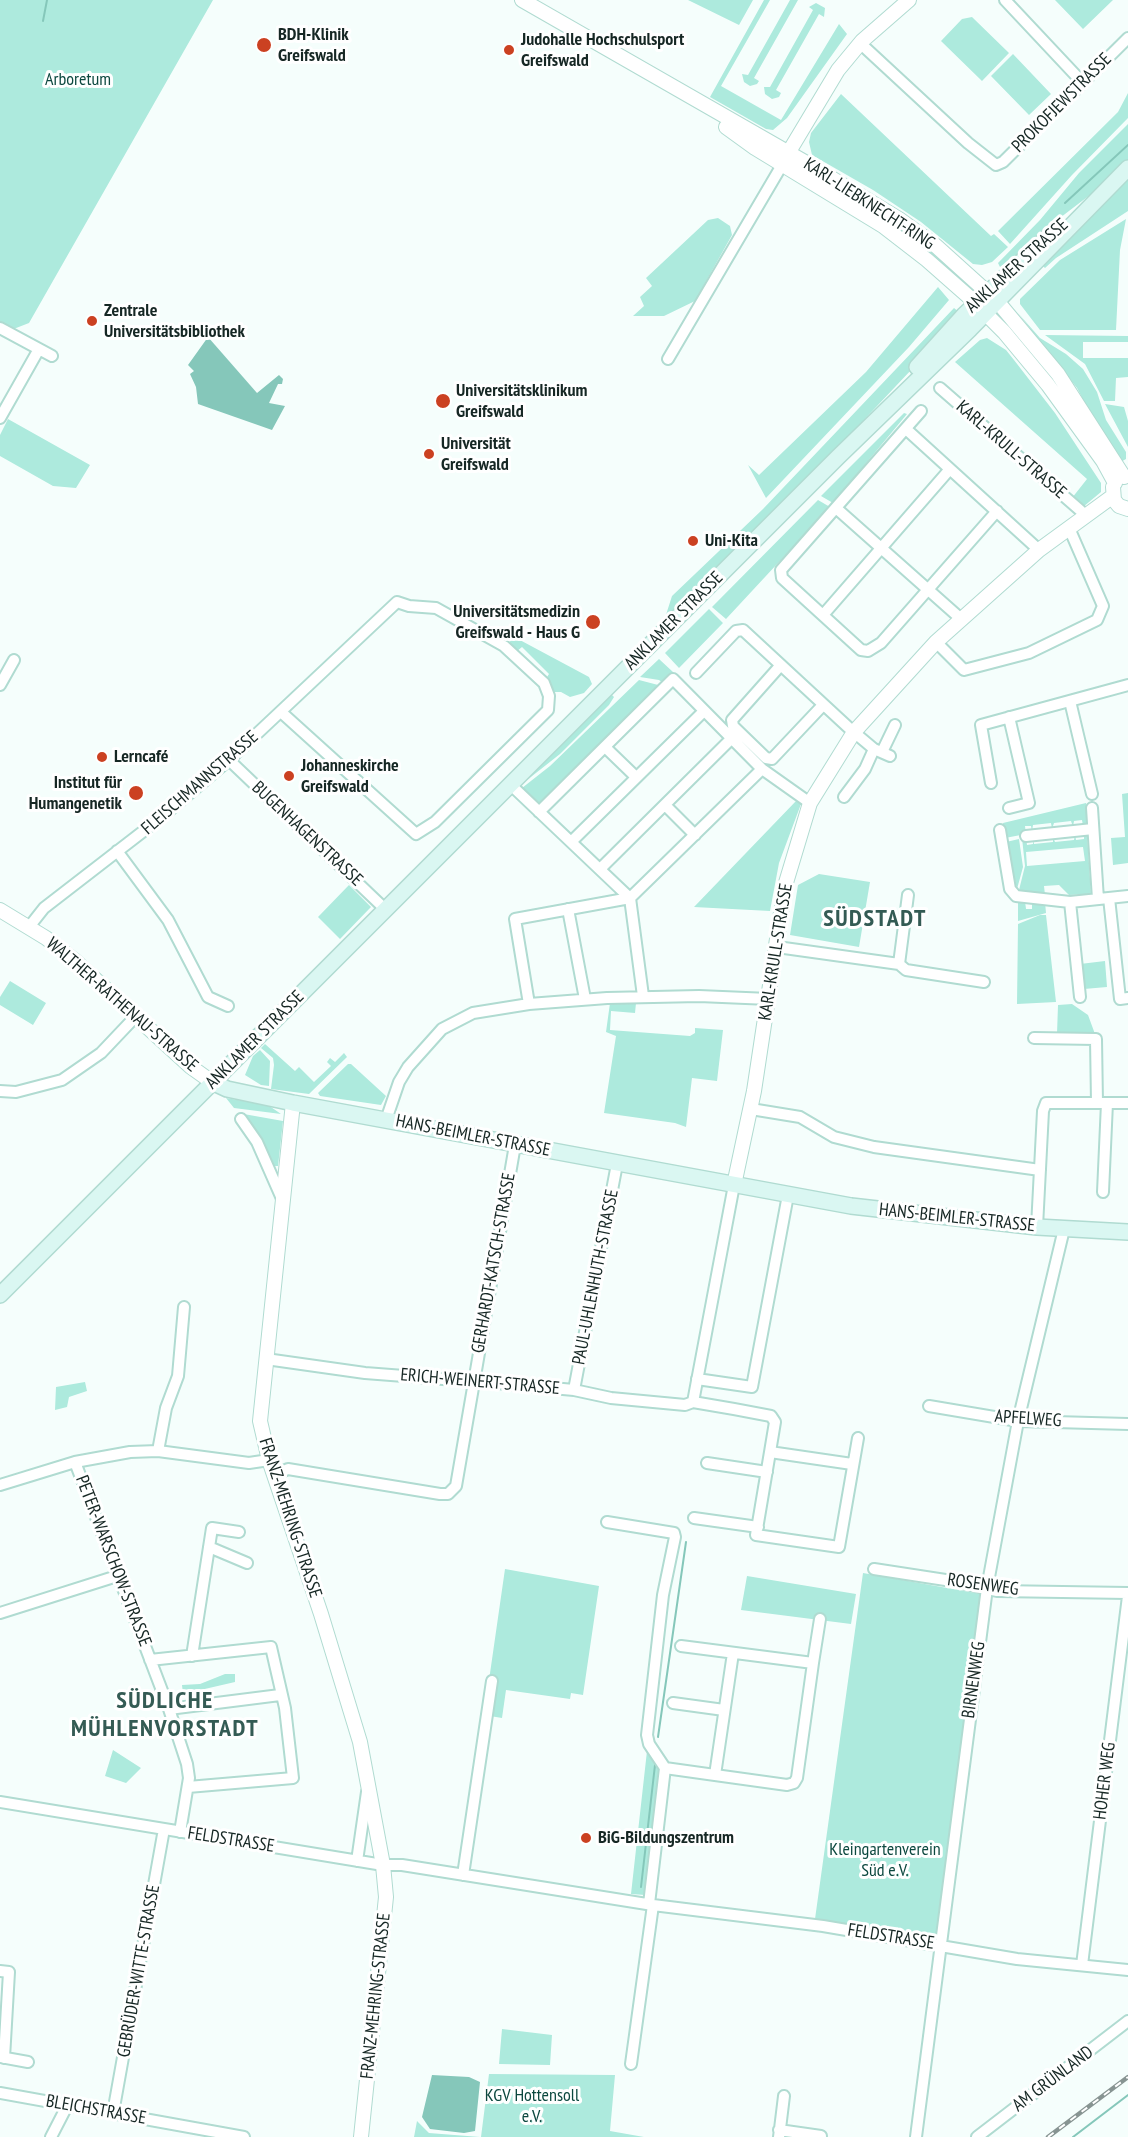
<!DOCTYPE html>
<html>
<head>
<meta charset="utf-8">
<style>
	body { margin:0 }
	canvas { display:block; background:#f5fefc }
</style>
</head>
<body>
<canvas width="1128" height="2137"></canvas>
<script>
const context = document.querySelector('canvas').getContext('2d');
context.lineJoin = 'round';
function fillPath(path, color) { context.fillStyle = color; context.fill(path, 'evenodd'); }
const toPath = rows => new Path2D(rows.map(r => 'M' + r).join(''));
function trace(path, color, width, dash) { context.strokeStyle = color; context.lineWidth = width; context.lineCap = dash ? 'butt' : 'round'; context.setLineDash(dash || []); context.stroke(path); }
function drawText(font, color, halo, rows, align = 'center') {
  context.font = font + ' "PT Sans Narrow",sans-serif'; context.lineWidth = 6; context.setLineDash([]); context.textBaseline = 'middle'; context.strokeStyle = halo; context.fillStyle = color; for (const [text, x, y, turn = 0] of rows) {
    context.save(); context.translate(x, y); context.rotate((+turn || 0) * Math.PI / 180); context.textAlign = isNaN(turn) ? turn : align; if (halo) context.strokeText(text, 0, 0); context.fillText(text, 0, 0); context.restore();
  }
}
const green = toPath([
	[0,0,213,0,29,323,11,330,0,325],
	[688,0,753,0,739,25],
	[764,0,770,0,721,86,781,120,839,24,847,34,787,118,773,130,766,129,710,97],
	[790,0,798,0,754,78,759,81,757,84,750,86,744,82,742,74,748,75],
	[1055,0,1113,0,1083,29],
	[816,3,825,8,824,17,819,14,776,90,781,93,779,97,772,99,765,94,764,87,770,87,813,10,809,7],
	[972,17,1009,53,982,81,941,41,962,19],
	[1013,54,1051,94,1029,115,991,76],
	[1128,93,1128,118,1072,175,1010,244,998,231,1118,112],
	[841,94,991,236,994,234,1008,247,992,262,982,265,973,264,921,222,873,190,812,155,809,142,811,133],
	[1128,124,1128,160,1103,185,1048,227,1001,269,998,263,1040,220,1079,173],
	[806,169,910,232,966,279,963,283,906,235,803,175],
	[1128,172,1128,211,1056,258,1045,268,1039,262],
	[718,218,730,226,732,235,695,301,664,316,633,316,644,306,640,297,652,286,646,278,708,220],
	[1126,219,1120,250,1116,330,1040,330,1020,304,1020,299,1060,260],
	[938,287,949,300,909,347,766,498,748,465,759,475,866,372],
	[954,308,959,312,912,369,811,476,664,621,672,596,763,509],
	[1018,313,1040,338,1066,354,1083,369,1097,392,1106,420,1126,452,1126,459,1117,464,1077,388],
	[1045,335,1128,336,1128,342,1083,342,1083,358,1128,358,1128,377,1116,378,1115,401,1104,401,1085,364],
	[987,338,1006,350,1014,360,1055,413,1101,483,1101,492,1083,507,1072,498,1087,479,955,362,980,340],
	[1105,404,1124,407,1128,421,1128,447],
	[904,413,907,414,833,503,821,496],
	[8,419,90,465,76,488,53,486,0,456,0,435],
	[818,500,830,507,726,619,712,607],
	[709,609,723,623,679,668,665,653],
	[518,639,589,677,592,684,584,693,570,697,561,692,551,692,545,680,549,674,522,647,516,652,508,645,511,640],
	[659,659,673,672,672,675,663,683,659,680,640,677],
	[639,680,662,686,541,806,522,788,550,766],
	[612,695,614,697,609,705,560,754,522,784,590,711],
	[1128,793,1128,863,1113,865,1111,838,1125,837,1122,794],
	[796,801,801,804,779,863,770,911,694,907],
	[1086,803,1089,824,1083,826,1082,820,1074,821,1073,827,1071,821,1054,823,1052,829,1051,823,1033,825,1032,831,1031,826,1025,826,1026,834,1005,838,1003,823],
	[1084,833,1087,833,1091,894,1069,895,1059,885,1044,886,1045,895,1025,894,1019,890,1025,866,1022,838,1026,837,1027,845,1033,844,1033,839,1034,844,1053,842,1053,837,1055,842,1074,840,1075,834,1076,840,1084,839],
	[1083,847,1085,861,1027,866,1026,852],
	[1019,839,1023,867,1017,889,1006,842],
	[819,874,870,882,859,947,790,935,798,885],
	[349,885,371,907,340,939,318,917],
	[1018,900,1025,901,1026,909,1032,909,1032,902,1045,902,1046,913,1018,921],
	[1040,915,1046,915,1056,1002,1017,1004,1018,924],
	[1105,961,1107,987,1084,989,1080,964],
	[10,981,46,1003,33,1025,0,1005,0,997],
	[610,1003,636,1003,635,1013,611,1011,610,1030,690,1036,695,1033,695,1028,723,1030,717,1081,692,1078,686,1127,675,1123,604,1113,616,1036,606,1032],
	[1072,1004,1088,1015,1095,1034,1057,1034,1058,1005],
	[265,1044,295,1071,299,1067,314,1082,331,1066,327,1062,330,1058,335,1062,344,1053,347,1057,309,1094,271,1089,274,1065,273,1058,261,1048],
	[260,1050,270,1061,269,1086,261,1085,245,1075,253,1056],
	[348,1064,351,1064,386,1096,381,1105,320,1096,318,1093],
	[226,1098,268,1105,281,1114,234,1108],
	[238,1113,283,1121,278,1166,274,1166,265,1145,250,1121],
	[85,1382,87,1391,69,1397,67,1407,55,1410,56,1387],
	[505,1569,599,1586,583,1695,571,1693,570,1699,506,1690,502,1718,484,1715],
	[863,1573,981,1594,936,1938,815,1919],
	[747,1576,856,1594,851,1624,741,1610],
	[225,1674,235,1674,235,1682,183,1694,182,1685,200,1684],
	[113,1750,141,1768,126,1783,105,1776],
	[647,1751,660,1769,645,1895,631,1894],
	[502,2029,552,2035,550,2065,499,2064],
	[489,2074,615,2075,610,2131,644,2137,481,2137],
	[417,2121,429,2133,480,2137,414,2137]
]);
const water = toPath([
	[208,337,257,393,279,375,283,379,282,384,278,384,269,403,285,406,272,430,198,404,196,387,190,374,194,371,188,365],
	[432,2075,469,2077,480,2082,475,2131,464,2133,430,2129,422,2117]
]);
const stream = toPath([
	[43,21,47,0],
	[1065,203,1128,145],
	[658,1737,686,1542],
	[641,1887,655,1765],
	[1073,2137,1128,2095]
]);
const minor = toPath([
	[1005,0,1082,82],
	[860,43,968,143,996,165,1003,162,1128,38],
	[0,328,52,356],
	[668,359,782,165],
	[940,388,1081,511],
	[921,411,781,570,782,578,861,650,868,651,881,643,997,511],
	[0,418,39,349],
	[906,429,1039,550],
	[836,508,960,618],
	[823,615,950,469],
	[936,642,964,670,1029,653,1097,620,1103,606,1069,528],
	[780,666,732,720,733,726,766,758,772,759,823,705],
	[696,673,736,631,743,630,849,728,874,749,890,756],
	[0,685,14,660],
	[1070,701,1092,794],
	[1009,717,1029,803,1009,808],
	[606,748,636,777],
	[882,752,895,725],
	[229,760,385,909],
	[991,783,981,725,1128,685],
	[510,784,630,898],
	[844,797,865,769,874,749],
	[665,805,695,835],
	[1092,808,1098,899],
	[539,812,673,679,762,769,810,803],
	[1000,830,1010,889,1016,896,1070,902,1128,896],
	[1026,836,1093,829],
	[572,841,704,711],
	[117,851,168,920,208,997,228,1006],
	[601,868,731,739],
	[630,898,762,769],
	[630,898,643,996],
	[1109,898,1120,999,1128,998],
	[1070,902,1080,997],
	[568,909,585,999],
	[29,927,44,908,163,816,229,760,397,602,409,606,436,608,504,646,544,683,549,696,548,710,435,822,416,834,281,712],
	[777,947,899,964,906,970,984,982],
	[899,964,908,895],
	[529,1004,515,919,630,898],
	[1034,1038,1096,1039,1097,1103],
	[0,1091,16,1092,62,1080,101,1053,137,1015],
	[751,1109,800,1117,834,1137,874,1147,1040,1170],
	[241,1119,257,1142,283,1201],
	[386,1120,399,1082,408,1067,442,1029,473,1013,529,1004,607,998,699,996,769,999],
	[1103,1192,1107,1103],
	[1037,1227,1043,1111,1046,1103,1128,1103],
	[266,1359,365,1373,508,1384,574,1390,611,1398,685,1405,693,1402,734,1409,771,1416,775,1422,770,1452,852,1464],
	[697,1379,752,1387,788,1195],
	[574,1390,617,1164],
	[693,1402,734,1185],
	[929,1406,1018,1421,1128,1424],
	[158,1451,166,1408,178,1376,184,1307],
	[770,1452,756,1535,839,1547,858,1438],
	[75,1462,169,1709,187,1764,189,1778,180,1832],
	[707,1463,767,1472],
	[274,1475,288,1469,440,1494,448,1494,456,1486,515,1145],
	[0,1485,75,1462,130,1452,158,1451,249,1463,269,1460],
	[694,1518,758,1527],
	[607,1522,674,1533,675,1537,663,1595,647,1735,649,1744,665,1768,649,1904],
	[209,1547,247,1563],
	[874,1569,952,1581,997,1591,1128,1593],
	[0,1613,117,1576],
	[681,1646,813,1663,820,1619],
	[733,1653,715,1775,787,1785,794,1783,797,1778,813,1663],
	[192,1656,212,1528,239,1532],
	[150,1660,271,1647,285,1708,293,1778,188,1787],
	[673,1703,724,1710],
	[169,1709,280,1695],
	[665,1768,715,1775],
	[0,1802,383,1865,402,1865,653,1905,823,1926,1017,1959,1128,1970],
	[357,1861,367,1792],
	[463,1875,492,1681],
	[1082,1965,1128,1596],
	[0,1971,9,1972,4,2058],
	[0,2057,28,2062],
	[631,2064,653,1905],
	[0,2093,244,2137],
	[113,2113,164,1829],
	[779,2130,821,2136],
	[51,2137,67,2106],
	[779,2137,784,2096],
	[916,2137,987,1588,1018,1421,1064,1229],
	[977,2137,1128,2021]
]);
const tertiary = toPath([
	[522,0,810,165,899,219,936,246,997,301,1058,374,1124,477],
	[726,127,755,148,883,226,927,260,969,297,1004,332,1048,385,1103,461,1115,483],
	[784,160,838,70,862,41,909,0],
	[1113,487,1114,500,1119,506,1128,509],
	[0,910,46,938,73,959,191,1067,212,1082],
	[293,1103,260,1421,269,1460,321,1614,360,1742,383,1865,386,1897,361,2137],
	[734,1185,754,1091,785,886,810,803,854,732,936,642,1039,550,1113,496]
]);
const secondary = toPath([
	[917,367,964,315,1053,232],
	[212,1082,227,1089,293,1103,851,1206,1037,1227,1128,1232],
	[0,1295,838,457,970,329,1128,168]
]);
const rail = toPath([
	[1048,2137,1128,2077]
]);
const markers = [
	[264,45,8,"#cb4121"],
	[509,50,6,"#cb4121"],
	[92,321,6,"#cb4121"],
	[443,401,8,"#cb4121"],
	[429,454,6,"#cb4121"],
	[693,541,6,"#cb4121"],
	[593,622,8,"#cb4121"],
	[102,757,6,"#cb4121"],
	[289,776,6,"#cb4121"],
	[136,793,8,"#cb4121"],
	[586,1838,6,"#cb4121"]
];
const poiNames = [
	["BDH-Klinik",278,35],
	["Greifswald",278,56],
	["Judohalle Hochschulsport",521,40],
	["Greifswald",521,61],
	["Zentrale",104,311],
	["Universitätsbibliothek",104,332],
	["Universitätsklinikum",456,391],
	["Greifswald",456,412],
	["Universität",441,444],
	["Greifswald",441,465],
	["Uni-Kita",705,541],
	["Universitätsmedizin",580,612,"right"],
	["Greifswald - Haus G",580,633,"right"],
	["Lerncafé",114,757],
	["Johanneskirche",301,766],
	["Greifswald",301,787],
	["Institut für",122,783,"right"],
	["Humangenetik",122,804,"right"],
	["BiG-Bildungszentrum",598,1838]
];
const parkNames = [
	["Arboretum",78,80],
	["Kleingartenverein",885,1850],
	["Süd e.V.",885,1871],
	["KGV Hottensoll",532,2096],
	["e.V.",532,2117]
];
const streetNames = [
	["PROKOFJEWSTRASSE",1062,103,-45],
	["KARL-LIEBKNECHT-RING",869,204,33],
	["ANKLAMER STRASSE",1017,266,-42],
	["KARL-KRULL-STRASSE",1011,450,41],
	["ANKLAMER STRASSE",674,621,-45],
	["FLEISCHMANNSTRASSE",200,783,-41],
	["BUGENHAGENSTRASSE",307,834,43],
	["KARL-KRULL-STRASSE",776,952,-81],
	["WALTHER-RATHENAU-STRASSE",122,1005,41],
	["ANKLAMER STRASSE",255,1040,-45],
	["HANS-BEIMLER-STRASSE",473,1136,11],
	["HANS-BEIMLER-STRASSE",957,1218,6],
	["GERHARDT-KATSCH-STRASSE",494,1263,-80],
	["PAUL-UHLENHUTH-STRASSE",596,1277,-79],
	["ERICH-WEINERT-STRASSE",480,1382,5],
	["APFELWEG",1028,1419,4],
	["FRANZ-MEHRING-STRASSE",290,1518,72],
	["PETER-WARSCHOW-STRASSE",113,1561,69],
	["ROSENWEG",983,1585,8],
	["BIRNENWEG",974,1680,-82],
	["HOHER WEG",1105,1781,-83],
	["FELDSTRASSE",231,1840,9],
	["FELDSTRASSE",891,1937,9],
	["GEBRÜDER-WITTE-STRASSE",139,1971,-80],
	["FRANZ-MEHRING-STRASSE",376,1996,-84],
	["AM GRÜNLAND",1053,2079,-37],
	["BLEICHSTRASSE",96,2110,10]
];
const districtNames = [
	["SÜDSTADT",875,919],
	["SÜDLICHE",165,1701],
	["MÜHLENVORSTADT",165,1729]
];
fillPath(green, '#adeadd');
fillPath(water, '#85c7ba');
trace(stream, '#85c7ba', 2);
trace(minor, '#b0dbd1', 14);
trace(tertiary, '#b0dbd1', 16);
trace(secondary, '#b0dbd1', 18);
trace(minor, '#fff', 10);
trace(tertiary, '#fff', 14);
trace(secondary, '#daf7f2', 15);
trace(rail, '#879492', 4.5);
trace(rail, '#fff', 2, [7]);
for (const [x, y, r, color] of markers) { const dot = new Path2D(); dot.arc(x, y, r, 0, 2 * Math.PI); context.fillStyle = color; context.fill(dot); trace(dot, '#fff', 2); }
drawText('bold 18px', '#162724', '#fff', poiNames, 'left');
drawText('18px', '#0c483f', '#fff', parkNames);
drawText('18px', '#162724', '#fff', streetNames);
context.letterSpacing = '1.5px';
drawText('bold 24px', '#345b54', '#fff', districtNames);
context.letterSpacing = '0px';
</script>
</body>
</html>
